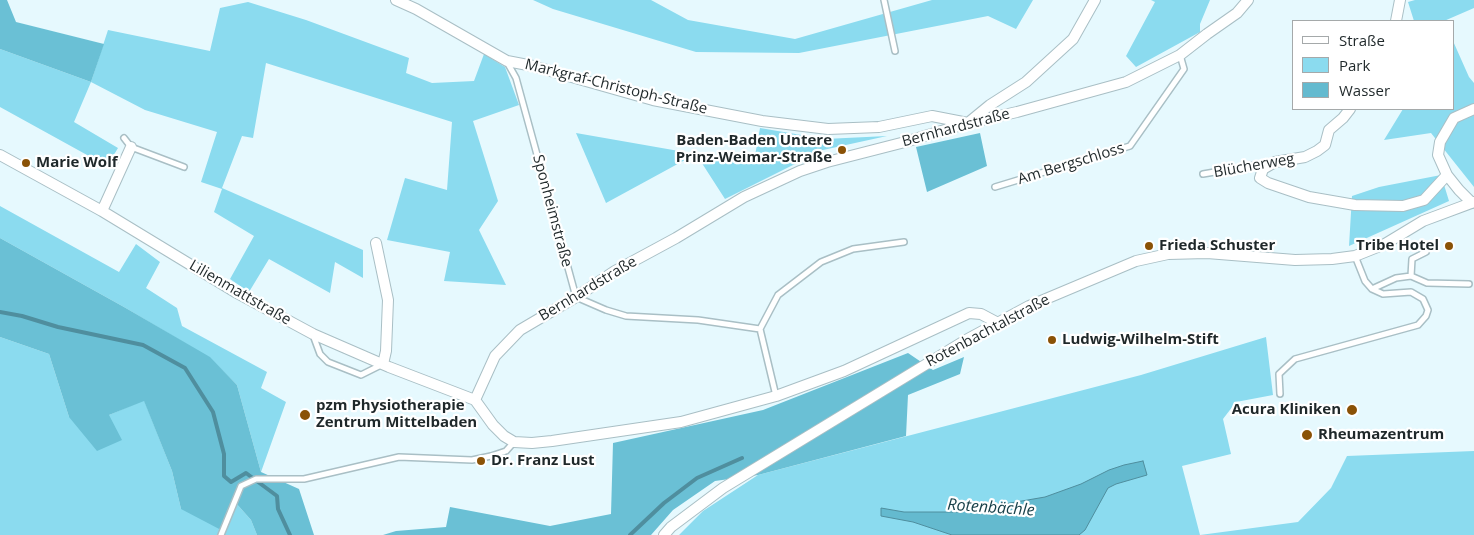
<!DOCTYPE html>
<html>
<head>
<meta charset="utf-8">
<style>
	body { margin:0 }
	#map { position:relative; width:1474px; height:535px; overflow:hidden; background:#e6f9fe; font-family:"Open Sans",sans-serif }
	canvas { display:block }
	.legend { position:absolute; left:1292px; top:20px; width:162px; height:90px; box-sizing:border-box; background:#fff; border:1px solid #a5a9aa; margin:0; padding:6px 9px; list-style:none; font-size:15px; color:#1f282a }
	.legend li { display:flex; align-items:center; gap:10px; height:25px }
	.legend b { width:25px; border:1px solid #a5a9aa }
</style>
</head>
<body>
<div id="map">
<canvas width="1474" height="535"></canvas>
<ul class="legend">
<li><b style="height:6px;background:#fff"></b>Straße</li>
<li><b style="height:14px;background:#8bdbef"></b>Park</li>
<li><b style="height:14px;background:#64bacf"></b>Wasser</li>
</ul>
</div>
<script>
const context = document.querySelector('canvas').getContext('2d');
context.lineJoin = 'round';
function fillPath(path, color) { context.fillStyle = color; context.fill(path, 'evenodd'); }
const toPath = rows => new Path2D(rows.map(r => 'M' + r).join(''));
function trace(path, color, width, dash) { context.strokeStyle = color; context.lineWidth = width; context.lineCap = dash ? 'butt' : 'round'; context.setLineDash(dash || []); context.stroke(path); }
function drawText(font, color, halo, rows, align = 'center') {
  context.font = font + ' "Open Sans",sans-serif'; context.lineWidth = 4.5; context.setLineDash([]); context.textBaseline = 'middle'; context.strokeStyle = halo; context.fillStyle = color; for (const [text, x, y, turn = 0] of rows) {
    context.save(); context.translate(x, y); context.rotate((+turn || 0) * Math.PI / 180); context.textAlign = isNaN(turn) ? turn : align; if (halo) context.strokeText(text, 0, 0); context.fillText(text, 0, 0); context.restore();
  }
}
const green = toPath([
	[533,0,651,0,688,20,795,39,932,0,1033,0,1016,29,988,16,799,53,696,52,553,9],
	[1151,0,1210,0,1200,24,1200,32,1136,67,1126,56,1155,2],
	[1415,0,1474,0,1474,8,1444,21,1414,21,1408,2],
	[248,2,306,20,409,58,406,73,432,83,474,81,484,54,505,67,519,105,473,121,498,201,479,230,506,285,444,281,450,252,387,240,405,178,447,190,452,122,266,63,253,138,242,136,222,188,363,250,363,278,335,262,330,293,269,259,249,292,230,279,254,236,214,212,222,189,201,182,217,132,145,110,91,82,74,122,118,148,107,166,0,107,0,49,91,82,108,30,210,51,220,8],
	[1453,41,1469,77,1474,83,1474,187,1431,133,1384,140,1403,109,1453,109],
	[760,128,825,139,887,136,823,150,725,199,696,154,606,203,576,133,696,154,754,161],
	[1441,175,1449,201,1349,246,1352,196,1379,187],
	[0,206,119,272,136,244,160,262,146,288,177,308,182,326,267,372,261,388,286,402,261,472,237,385,210,358,124,307,0,238],
	[0,337,49,354,69,417,109,415,144,400,172,471,181,509,235,502,251,520,257,535,0,535],
	[1266,337,1273,395,1236,402,1223,419,1231,454,1182,466,1200,535,1298,522,1331,488,1347,456,1474,451,1474,535,679,535,703,511,758,475,1141,375]
]);
const forest = toPath([
	[0,0,7,0,16,22,104,44,91,82,0,49],
	[980,133,987,166,927,192,916,147],
	[0,238,124,307,210,357,237,385,261,472,299,489,314,535,257,535,251,520,235,502,223,531,181,509,172,471,144,401,109,415,122,440,97,451,69,417,49,354,0,337],
	[908,353,933,370,964,357,960,374,908,395,906,436,758,475,715,481,673,510,651,535,383,535,396,531,446,527,450,507,550,526,611,514,613,443,763,410]
]);
const water = toPath([
	[1143,461,1147,475,1116,484,1108,488,1085,530,1079,535,952,535,913,522,881,516,881,508,904,512,958,512,1045,497,1081,484,1109,470,1124,465,1143,461]
]);
const stream = toPath([
	[0,312,22,316,58,327,143,345,185,368,213,412,224,454,224,476,231,482,246,473,277,496,278,509,290,535],
	[630,535,664,503,697,478,742,458]
]);
const service = toPath([
	[884,0,895,51],
	[507,62,516,78,576,297,606,310,626,316,698,320,760,329,776,396],
	[124,138,131,147,184,167],
	[1203,174,1267,163],
	[995,187,1130,146,1184,69,1180,55],
	[1411,276,1412,259,1426,252],
	[1372,289,1396,278,1411,276,1427,283,1469,284],
	[760,329,778,295,821,262,853,249,904,242],
	[313,335,320,354,328,362,361,375,383,364],
	[1280,394,1279,374,1295,359,1418,325,1426,316,1428,310,1423,299,1411,292,1383,294,1372,289,1365,281,1355,256],
	[221,535,241,486,256,479,304,479,399,457,472,460,491,456,506,451,514,442]
]);
const minor = toPath([
	[396,0,416,9,507,61,533,66,653,100,762,121,828,129,879,127,932,116,968,123,990,105,1026,82,1073,39,1095,0],
	[1396,21,1400,0],
	[1350,109,1343,118,1329,130,1325,145,1317,151,1305,157,1275,162,1263,169,1260,178,1268,183,1309,197,1355,205,1403,206,1424,200,1447,175],
	[0,155,102,211,237,293,313,334,389,367,475,400],
	[1472,203,1459,190,1447,175,1438,155,1440,142,1454,118,1474,109],
	[102,211,131,147],
	[376,243,388,300,386,351,383,364],
	[998,323,981,314,969,313,844,371,776,396,681,422,552,441,532,443,514,442,504,436,493,425,475,400,495,356,520,330,576,297,615,271,676,238,744,197,800,171,827,162,905,142,968,123,1017,112,1126,82,1180,55,1207,34,1237,13,1248,0],
	[664,535,671,527,723,488,966,340,1029,306,1136,261,1168,254,1207,253,1295,260,1332,259,1355,256,1385,244,1423,221,1474,202]
]);
const markers = [
	[842,150,5,"#8a5206"],
	[26,163,5,"#8a5206"],
	[1149,246,5,"#8a5206"],
	[1449,246,5,"#8a5206"],
	[1052,340,5,"#8a5206"],
	[1352,410,6,"#8a5206"],
	[305,415,6,"#8a5206"],
	[1307,435,6,"#8a5206"],
	[481,461,5,"#8a5206"]
];
const streetNames = [
	["Markgraf-Christoph-Straße",616,87,14],
	["Bernhardstraße",956,128,-15],
	["Am Bergschloss",1071,164,-17],
	["Blücherweg",1254,166,-10],
	["Sponheimstraße",552,211,75],
	["Bernhardstraße",588,289,-31],
	["Lilienmattstraße",240,293,30],
	["Rotenbachtalstraße",988,331,-28]
];
const poiNames = [
	["Baden-Baden Untere",832,141,"right"],
	["Prinz-Weimar-Straße",832,158,"right"],
	["Marie Wolf",36,163],
	["Frieda Schuster",1159,246],
	["Tribe Hotel",1439,246,"right"],
	["Ludwig-Wilhelm-Stift",1062,340],
	["pzm Physiotherapie",316,406],
	["Zentrum Mittelbaden",316,423],
	["Acura Kliniken",1341,410,"right"],
	["Rheumazentrum",1318,435],
	["Dr. Franz Lust",491,461]
];
const waterNames = [
	["Rotenbächle",991,508,4]
];
fillPath(green, '#8bdbef');
fillPath(forest, '#6ac0d5');
fillPath(water, '#64bacf');
trace(water, '#4f8e9e', 1);
trace(stream, '#4f8e9e', 4);
trace(service, '#a9bfc5', 8);
trace(minor, '#a9bfc5', 12);
trace(service, '#fff', 5);
trace(minor, '#fff', 10);
for (const [x, y, r, color] of markers) { const dot = new Path2D(); dot.arc(x, y, r, 0, 2 * Math.PI); context.fillStyle = color; context.fill(dot); trace(dot, '#fff', 2); }
drawText('15px', '#1f282a', '#fff', streetNames);
drawText('bold 15px', '#1f282a', '#fff', poiNames, 'left');
drawText('italic 16px', '#184049', '#fff', waterNames);
</script>
</body>
</html>
